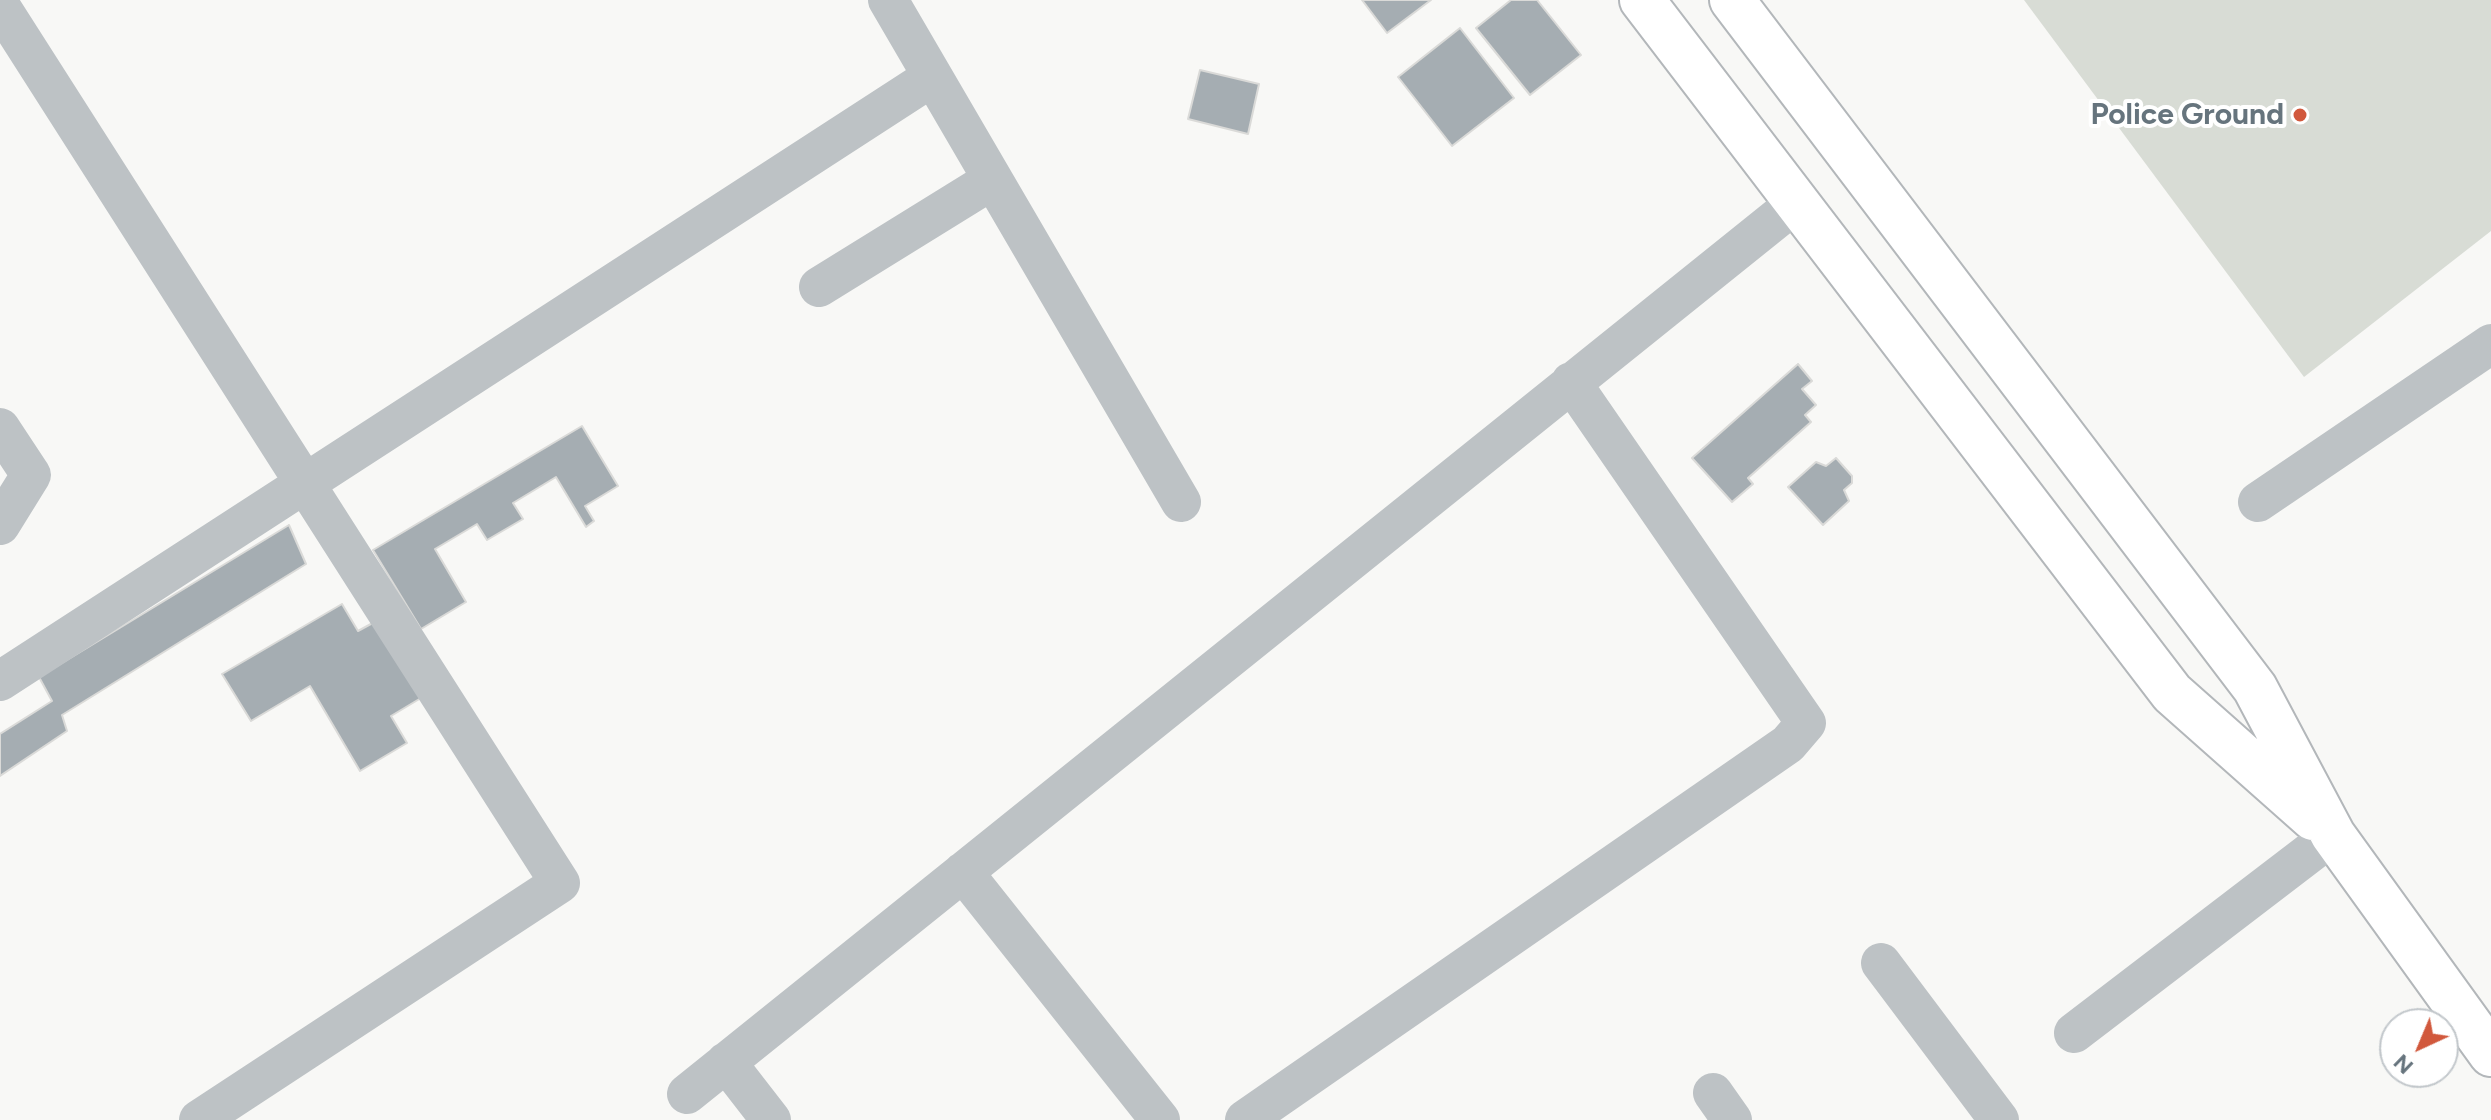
<!DOCTYPE html>
<html>
<head>
<meta charset="utf-8">
<style>
	body { margin:0 }
	#map { position:relative; width:2491px; height:1120px; overflow:hidden; background:#f8f8f6; font-family:Figtree,sans-serif }
	canvas { display:block }
	.north { position:absolute; left:2379px; top:1008px; width:80px; height:80px; box-sizing:border-box; background:#fff; border:2px solid #c2c7cb; border-radius:50%; rotate:224deg; font-size:22px; font-weight:700; line-height:32px; text-align:center; color:#66747d }
	.north::after { content:''; display:block; margin:auto; width:28px; height:36px; background:#d1583c; clip-path:polygon(50% 0,100% 100%,50% 72%,0 100%) }
</style>
</head>
<body>
<div id="map">
<canvas width="2491" height="1120"></canvas>
<div class="north">N</div>
</div>
<script>
const context = document.querySelector('canvas').getContext('2d');
context.lineJoin = 'round';
function fillPath(path, color) { context.fillStyle = color; context.fill(path, 'evenodd'); }
const toPath = rows => new Path2D(rows.map(r => 'M' + r).join(''));
function trace(path, color, width, dash) { context.strokeStyle = color; context.lineWidth = width; context.lineCap = dash ? 'butt' : 'round'; context.setLineDash(dash || []); context.stroke(path); }
function drawText(font, color, halo, rows, align = 'center') {
  context.font = font + ' Figtree,sans-serif'; context.lineWidth = 8; context.setLineDash([]); context.textBaseline = 'middle'; context.strokeStyle = halo; context.fillStyle = color; for (const [text, x, y, turn = 0] of rows) {
    context.save(); context.translate(x, y); context.rotate((+turn || 0) * Math.PI / 180); context.textAlign = isNaN(turn) ? turn : align; if (halo) context.strokeText(text, 0, 0); context.fillText(text, 0, 0); context.restore();
  }
}
const green = toPath([
	[2024,0,2491,0,2491,231,2304,377]
]);
const building = toPath([
	[1362,0,1431,0,1387,33,1362,0],
	[1511,0,1537,0,1581,55,1530,95,1476,28,1511,0],
	[1460,28,1514,98,1452,146,1398,77,1460,28],
	[1200,70,1259,84,1248,134,1188,119,1200,70],
	[1798,364,1812,381,1802,389,1816,405,1805,415,1811,422,1748,478,1753,484,1732,502,1692,458,1798,364],
	[582,426,618,486,585,506,594,521,586,527,556,477,513,503,523,519,487,540,477,524,435,549,466,602,421,629,373,550,582,426],
	[1836,458,1852,476,1852,483,1844,490,1849,501,1823,525,1788,487,1816,462,1826,466,1836,458],
	[289,525,306,564,62,715,67,731,0,776,0,734,52,701,39,677,289,525],
	[342,604,358,631,380,619,426,695,391,716,407,743,360,771,310,686,251,721,222,674,342,604]
]);
const minor = toPath([
	[888,0,1181,502],
	[0,6,560,883,199,1120],
	[819,287,992,180],
	[0,428,31,475,0,525],
	[2258,502,2491,344],
	[0,681,932,77],
	[963,872,1160,1120],
	[1881,963,1999,1120],
	[2074,1033,2333,835],
	[726,1062,771,1120],
	[1713,1093,1732,1120],
	[687,1094,1796,203],
	[1245,1120,1788,744,1806,723,1571,382]
]);
const trunk = toPath([
	[1642,0,2172,693,2313,818],
	[1732,0,2255,688,2333,835,2491,1054]
]);
const markers = [
	[2300,115,8,"#d1583c"]
];
const poiNames = [
	["Police Ground",2284,115]
];
fillPath(green, '#d8dcd5');
fillPath(building, '#a5adb2');
trace(building, '#dadad8', 2);
trace(trunk, '#b3b7ba', 48);
trace(minor, '#bdc2c5', 40);
trace(trunk, '#fff', 44);
for (const [x, y, r, color] of markers) { const dot = new Path2D(); dot.arc(x, y, r, 0, 2 * Math.PI); context.fillStyle = color; context.fill(dot); trace(dot, '#fff', 3); }
drawText('bold 30px', '#66747d', '#fff', poiNames, 'right');
</script>
</body>
</html>
